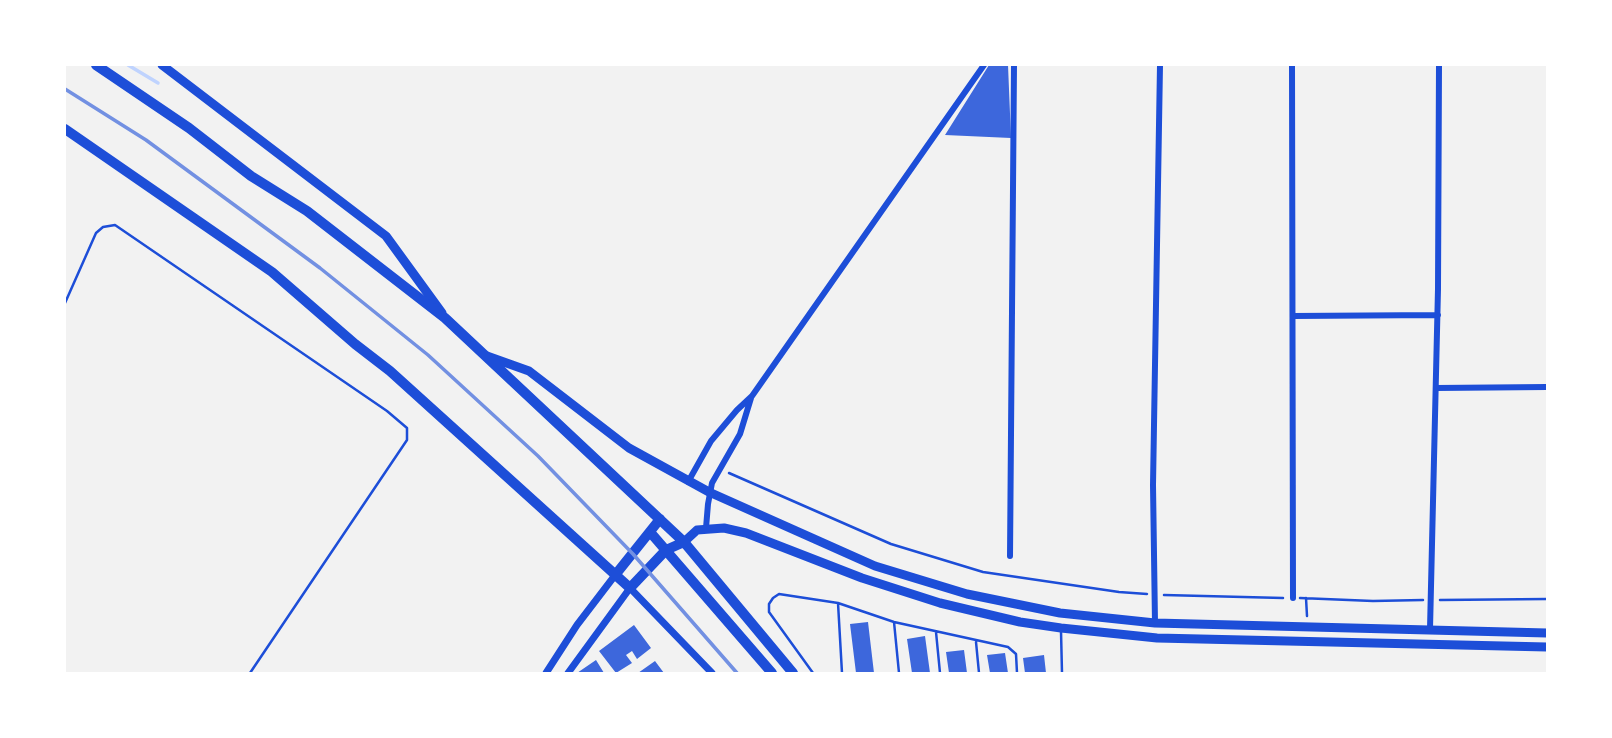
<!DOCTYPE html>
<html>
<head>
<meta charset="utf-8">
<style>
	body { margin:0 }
	#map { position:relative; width:1612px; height:738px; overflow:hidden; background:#f2f2f2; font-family:Cabin,sans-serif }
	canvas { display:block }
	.frame { position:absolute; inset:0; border:66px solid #fff; pointer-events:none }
</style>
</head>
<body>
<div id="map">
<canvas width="1612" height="738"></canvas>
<div class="frame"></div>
</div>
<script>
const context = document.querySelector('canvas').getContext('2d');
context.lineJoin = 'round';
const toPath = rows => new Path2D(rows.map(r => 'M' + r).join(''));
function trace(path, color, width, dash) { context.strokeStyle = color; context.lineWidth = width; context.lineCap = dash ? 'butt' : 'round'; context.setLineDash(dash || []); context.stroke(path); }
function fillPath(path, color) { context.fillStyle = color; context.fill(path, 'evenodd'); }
const stream = toPath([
	[128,65,158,83]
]);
const building = toPath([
	[989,65,1008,65,1011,138,945,135],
	[868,622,874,673,856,673,850,624],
	[634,625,651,648,637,659,632,651,626,655,632,663,616,673,599,651],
	[925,636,930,673,912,673,907,639],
	[964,650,967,673,949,673,946,652],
	[1005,653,1008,673,990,673,987,655],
	[1044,655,1046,673,1025,673,1023,658],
	[596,660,604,673,577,673],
	[655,661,664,673,638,673]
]);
const path = toPath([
	[729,473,891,544,983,572,1119,592,1147,594],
	[1164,595,1283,598],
	[1300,598,1373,601,1423,600],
	[1306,598,1307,616],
	[1440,600,1547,599]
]);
const service = toPath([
	[65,303,96,233,103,227,115,225,387,411,407,428,407,440,250,673],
	[838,603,842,673],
	[894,622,899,673],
	[1061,631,1062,673],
	[936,632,940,673],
	[976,642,979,673],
	[813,673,769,612,769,604,773,598,779,594,838,603,894,622,1008,647,1016,654,1017,673]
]);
const minor = toPath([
	[1292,65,1293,598],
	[1293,316,1438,315],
	[1436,388,1547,387],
	[688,482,711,441,737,410,752,396,984,65],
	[706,528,708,504,712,483,740,434,751,398],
	[1010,556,1014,65],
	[1155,623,1153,485,1160,65],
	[1430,629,1438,289,1439,65]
]);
const tertiary = toPath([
	[546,673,577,625,616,574],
	[568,673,630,588,712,673]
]);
const primary = toPath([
	[162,65,386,236,442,313],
	[487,356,529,371,629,448,709,492,875,566,967,594,1060,613,1155,623,1547,633],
	[684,542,697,530,724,528,746,533,862,578,940,603,1020,622,1061,628,1157,638,1547,647]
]);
const trunk = toPath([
	[96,65,189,128,251,176,307,211,445,318,684,542,793,673],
	[65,129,272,272,355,344,390,371,630,588,666,550,684,542],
	[650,532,772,673],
	[616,574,660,519]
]);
const rail = toPath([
	[65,89,146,140,320,268,428,355,538,456,633,554,737,673]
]);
trace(stream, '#bfd3fe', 3.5);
fillPath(building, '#3d67dc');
trace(path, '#1d4ed8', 2.5);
trace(service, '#1d4ed8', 2.5);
trace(minor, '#1d4ed8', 6);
trace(tertiary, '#1d4ed8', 7);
trace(primary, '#1d4ed8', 9);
trace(trunk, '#1d4ed8', 10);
trace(rail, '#7290e2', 3.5);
</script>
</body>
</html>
